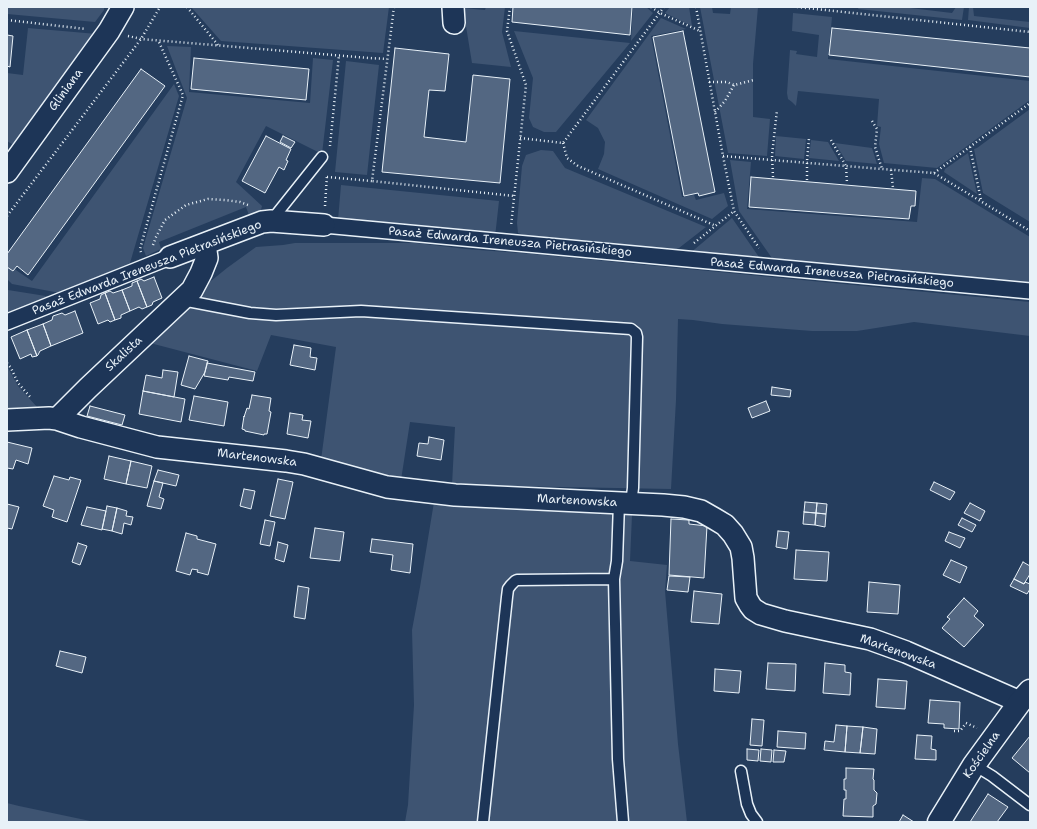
<!DOCTYPE html>
<html>
<head>
<meta charset="utf-8">
<style>
	body { margin:0 }
	#map { position:relative; width:1037px; height:829px; overflow:hidden; background:#253d5d; font-family:"Shantell Sans",sans-serif }
	canvas { display:block }
	.frame { position:absolute; inset:0; border:8px solid #e8f1f8; pointer-events:none }
</style>
</head>
<body>
<div id="map">
<canvas width="1037" height="829"></canvas>
<div class="frame"></div>
</div>
<script>
const context = document.querySelector('canvas').getContext('2d');
context.lineJoin = 'round';
function fillPath(path, color) { context.fillStyle = color; context.fill(path, 'evenodd'); }
const toPath = rows => new Path2D(rows.map(r => 'M' + r).join(''));
function trace(path, color, width, dash) { context.strokeStyle = color; context.lineWidth = width; context.lineCap = dash ? 'butt' : 'round'; context.setLineDash(dash || []); context.stroke(path); }
function drawText(font, color, halo, rows, align = 'center') {
  context.font = font + ' "Shantell Sans",sans-serif'; context.lineWidth = 3; context.setLineDash([]); context.textBaseline = 'middle'; context.strokeStyle = halo; context.fillStyle = color; for (const [text, x, y, turn = 0] of rows) {
    context.save(); context.translate(x, y); context.rotate((+turn || 0) * Math.PI / 180); context.textAlign = isNaN(turn) ? turn : align; if (halo) context.strokeText(text, 0, 0); context.fillText(text, 0, 0); context.restore();
  }
}
const green = toPath([
	[7,7,104,7,104,10,95,22,7,14],
	[191,7,389,7,383,53,221,41],
	[486,7,505,7,502,32,511,67,472,63,463,8,485,10],
	[633,7,646,7,653,13,631,41],
	[670,7,689,7,692,26,665,13],
	[700,7,712,7,713,13,730,14,731,7,758,7,753,64,753,117,770,119,767,156,728,153],
	[859,7,902,7,952,13,956,7,964,7,962,20,858,9],
	[969,7,973,7,974,16,1030,22,1030,28,968,20],
	[793,13,832,17,828,59,1030,81,1030,100,937,168,884,163,879,144,881,127,877,126,879,99,798,91,796,106,792,102,788,99,787,93,790,50,797,51,796,54,817,57,819,35,792,31],
	[661,18,686,29,651,36,682,197,694,195,696,200,724,193,728,206,712,219,598,169,604,154,605,142,598,128,586,120],
	[28,28,97,34,15,146,7,141,7,73,23,75],
	[514,31,630,43,556,132,544,132,533,127,529,118,533,78],
	[167,46,191,47,189,92,310,103,313,58,333,60,322,154,266,126,236,182,262,206,261,210,250,218,246,207,159,242,161,249,146,256,143,248,187,98],
	[346,61,379,65,367,175,335,172],
	[174,84,179,96,130,263,60,293,12,284,7,279,7,264,32,281],
	[1030,109,1030,222,983,193,974,149,977,148],
	[776,136,806,139,804,159,775,156],
	[811,140,828,142,839,161,809,158],
	[835,143,872,148,877,164,846,161],
	[541,150,553,151,565,168,706,227,679,248,670,253,535,238,518,233,517,223,522,166,526,155],
	[968,153,977,194,944,172,945,169],
	[730,160,751,162,747,209,917,222,922,178,935,179,1030,237,1030,287,774,261,739,211],
	[341,185,499,201,495,237,338,220],
	[732,218,761,260,689,254],
	[295,243,416,243,466,249,533,254,1030,302,1030,336,914,322,857,331,812,331,722,324,693,320,678,319,676,400,671,489,452,485,455,427,410,422,401,480,321,460,336,347,271,335,257,371,150,343,180,310,189,307,194,302,201,289,227,268,256,247,283,245],
	[7,289,8,290,52,297,7,313],
	[7,366,18,386,37,407,7,410],
	[434,502,632,515,630,561,667,565,665,591,678,744,687,822,405,822,408,805,414,705,412,630,420,587],
	[7,803,19,806,95,822,7,822]
]);
const building = toPath([
	[513,7,632,7,630,35,512,22,513,7],
	[832,28,1030,48,1030,77,829,55,832,28],
	[683,31,715,192,699,196,698,193,684,196,653,37,683,31],
	[7,35,13,36,10,67,7,66,7,35],
	[395,48,449,54,445,91,429,90,424,137,466,142,473,75,510,79,500,183,382,172,395,48],
	[194,58,309,69,306,100,191,89,194,58],
	[141,69,165,86,28,275,17,266,13,271,7,267,7,254,141,69],
	[266,136,291,149,286,160,288,161,284,170,279,167,265,193,242,181,266,136],
	[283,136,295,142,291,148,280,142,283,136],
	[751,177,916,191,915,206,911,206,909,219,749,207,751,177],
	[154,277,162,298,153,302,152,305,147,307,137,281,141,279,144,281,154,277],
	[137,281,147,307,142,309,139,307,130,311,122,290,132,286,132,283,137,281],
	[122,290,130,311,121,315,121,318,115,320,105,293,110,291,113,293,122,290],
	[105,293,115,320,110,322,108,320,98,324,90,303,100,299,101,295,105,293],
	[75,311,83,333,51,346,43,324,52,320,53,316,62,313,65,315,75,311],
	[43,324,51,346,40,351,38,355,37,356,27,330,43,324],
	[27,330,37,356,32,357,31,354,20,359,11,337,27,330],
	[294,345,311,348,310,357,317,358,315,370,290,365,294,345],
	[189,356,208,361,205,372,195,389,181,385,189,356],
	[207,363,255,372,253,381,229,377,228,380,204,376,207,363],
	[163,370,178,372,174,397,143,391,146,375,162,378,163,370],
	[772,387,791,390,790,397,771,395,772,387],
	[143,391,185,399,181,422,139,414,143,391],
	[252,395,271,398,269,411,271,412,267,434,264,434,264,435,245,431,245,430,242,429,244,416,244,417,247,408,249,409,252,395],
	[194,396,228,402,224,426,189,420,194,396],
	[766,401,770,411,752,418,748,408,766,401],
	[90,406,125,415,122,425,87,416,90,406],
	[290,413,303,415,302,420,311,421,308,438,287,434,290,413],
	[429,437,444,440,441,460,417,456,419,443,428,444,429,437],
	[7,442,32,448,28,464,16,460,13,469,7,468,7,442],
	[109,456,131,461,126,484,104,479,109,456],
	[131,461,152,466,147,488,126,484,131,461],
	[158,470,179,475,176,486,154,481,158,470],
	[54,476,69,480,70,477,81,480,67,522,52,517,54,510,43,506,54,476],
	[278,479,293,482,285,519,270,516,278,479],
	[154,481,163,483,159,497,164,499,161,509,147,506,154,481],
	[934,482,955,492,950,500,930,490,934,482],
	[244,489,255,491,251,509,240,506,244,489],
	[805,502,817,503,816,513,804,512,805,502],
	[817,503,827,504,826,514,816,513,817,503],
	[970,503,985,511,980,521,964,513,970,503],
	[7,504,19,507,12,529,7,528,7,504],
	[107,506,117,508,112,531,102,529,107,506],
	[87,507,106,511,102,530,81,525,87,507],
	[117,508,127,511,126,516,133,517,131,525,124,523,122,534,112,531,117,508],
	[804,512,816,513,815,525,803,524,804,512],
	[816,513,826,514,825,527,815,525,816,513],
	[962,518,976,525,972,532,958,525,962,518],
	[671,519,689,520,689,524,707,526,704,578,669,575,671,519],
	[265,520,275,522,270,546,260,544,265,520],
	[315,528,344,532,340,561,310,558,315,528],
	[778,531,789,532,787,549,776,547,778,531],
	[949,532,965,538,960,548,945,541,949,532],
	[186,533,197,536,197,539,216,544,208,575,197,572,198,570,192,569,190,575,176,571,186,533],
	[372,539,413,544,410,573,391,570,393,555,370,552,372,539],
	[278,542,288,545,284,562,275,559,278,542],
	[78,543,87,546,80,565,72,562,78,543],
	[796,550,829,552,827,581,794,579,796,550],
	[951,560,967,567,960,583,943,575,951,560],
	[1023,562,1030,566,1030,574,1024,584,1014,579,1023,562],
	[669,576,690,577,688,592,667,590,669,576],
	[1014,579,1024,584,1025,582,1030,584,1030,589,1027,594,1010,586,1014,579],
	[869,582,900,585,898,614,867,612,869,582],
	[298,586,309,588,305,619,294,617,298,586],
	[694,591,722,594,719,624,691,622,694,591],
	[964,598,978,611,974,616,984,625,964,647,942,628,950,619,947,617,964,598],
	[60,651,86,657,82,673,56,666,60,651],
	[768,663,796,664,795,691,766,689,768,663],
	[825,663,845,665,845,672,851,673,850,695,823,693,825,663],
	[715,669,741,671,739,693,714,691,715,669],
	[878,679,907,681,905,709,876,707,878,679],
	[930,700,960,702,959,729,944,728,944,724,928,723,930,700],
	[752,719,764,720,762,746,750,745,752,719],
	[836,725,847,726,845,752,824,750,825,741,834,742,836,725],
	[847,726,863,727,860,753,845,752,847,726],
	[863,727,877,729,875,754,860,753,863,727],
	[778,731,806,733,805,749,777,747,778,731],
	[917,735,932,736,931,749,936,750,936,760,915,759,917,735],
	[1030,736,1030,773,1012,758,1030,736],
	[747,749,759,750,758,761,747,760,747,749],
	[761,749,772,750,771,762,760,761,761,749],
	[774,750,786,751,784,762,773,762,774,750],
	[846,768,874,769,873,779,874,780,874,790,877,793,876,804,873,806,873,817,843,816,844,799,846,799,846,790,844,790,844,779,846,779,846,768],
	[988,794,1008,807,997,822,970,822,988,794],
	[903,815,914,822,899,822,903,815]
]);
const path = toPath([
	[187,7,218,45],
	[394,7,372,181,514,196],
	[510,7,507,31,526,85,511,226],
	[651,7,660,13,700,31],
	[696,7,723,156,734,211,759,248],
	[797,7,1030,32],
	[7,20,86,29],
	[128,36,141,39,369,58,387,59],
	[709,82,727,82,734,85,754,80],
	[715,112,725,101,734,85],
	[872,121,877,129,875,147,882,169],
	[520,138,563,143,664,7],
	[831,140,846,166,847,183],
	[563,143,567,158,578,166,716,226],
	[330,146,339,55],
	[970,147,981,200],
	[723,156,882,169,934,173,1030,231],
	[891,170,893,188],
	[934,173,1030,103],
	[327,177,372,181],
	[773,177,772,155,777,110],
	[807,180,807,161,809,138],
	[325,206,327,175],
	[7,216,141,39,160,7],
	[694,243,734,211],
	[153,245,156,237,165,220,186,205,208,199,225,200,240,202,248,205],
	[141,252,140,249,183,95,158,40],
	[7,363,11,368,18,383,31,398],
	[954,731,960,731,966,723,977,728]
]);
const service = toPath([
	[271,221,322,157],
	[182,300,250,313,276,315,361,311,631,329,636,333,637,337,633,488,631,503],
	[619,503,617,561,614,579,618,759,623,822],
	[974,765,992,776,1030,805],
	[741,771,747,804,751,814,757,822],
	[483,822,507,597,508,589,511,585,515,581,517,580,614,579]
]);
const pedestrian = toPath([
	[324,225,1030,291],
	[7,322,170,257]
]);
const minor = toPath([
	[453,7,454,23],
	[7,172,109,31,123,7],
	[170,257,262,222,271,221,324,225],
	[57,419,88,388,192,290,201,273,207,258,205,244],
	[7,420,49,418,57,419,81,427,157,447,286,461,304,464,387,487,455,495,663,505,684,507,701,511,715,519,725,525,733,534,741,547,743,558,746,598,750,605,753,609,761,614,785,621,870,639,906,652,1020,702]
]);
const tertiary = toPath([
	[939,822,974,765,1020,702,1030,691]
]);
const streetNames = [
	["Gliniana",66,90,-54],
	["Pasaż Edwarda Ireneusza Pietrasińskiego",510,242,5],
	["Pasaż Edwarda Ireneusza Pietrasińskiego",147,268,-21],
	["Pasaż Edwarda Ireneusza Pietrasińskiego",832,273,5],
	["Skalista",124,354,-43],
	["Martenowska",257,458,7],
	["Martenowska",577,501,3],
	["Martenowska",898,652,20],
	["Kościelna",982,755,-55]
];
fillPath(green, '#3e5472');
fillPath(building, '#536782');
trace(building, '#e8f1f8', 1);
trace(service, '#e8f1f8', 13);
trace(pedestrian, '#e8f1f8', 18);
trace(minor, '#e8f1f8', 24);
trace(tertiary, '#e8f1f8', 25);
trace(path, '#e8f1f8', 2.5, [1, 3]);
trace(service, '#1d3557', 10);
trace(pedestrian, '#1d3557', 15);
trace(minor, '#1d3557', 21);
trace(tertiary, '#1d3557', 22);
drawText('12px', '#e8f1f8', '#1d3557', streetNames);
</script>
</body>
</html>
